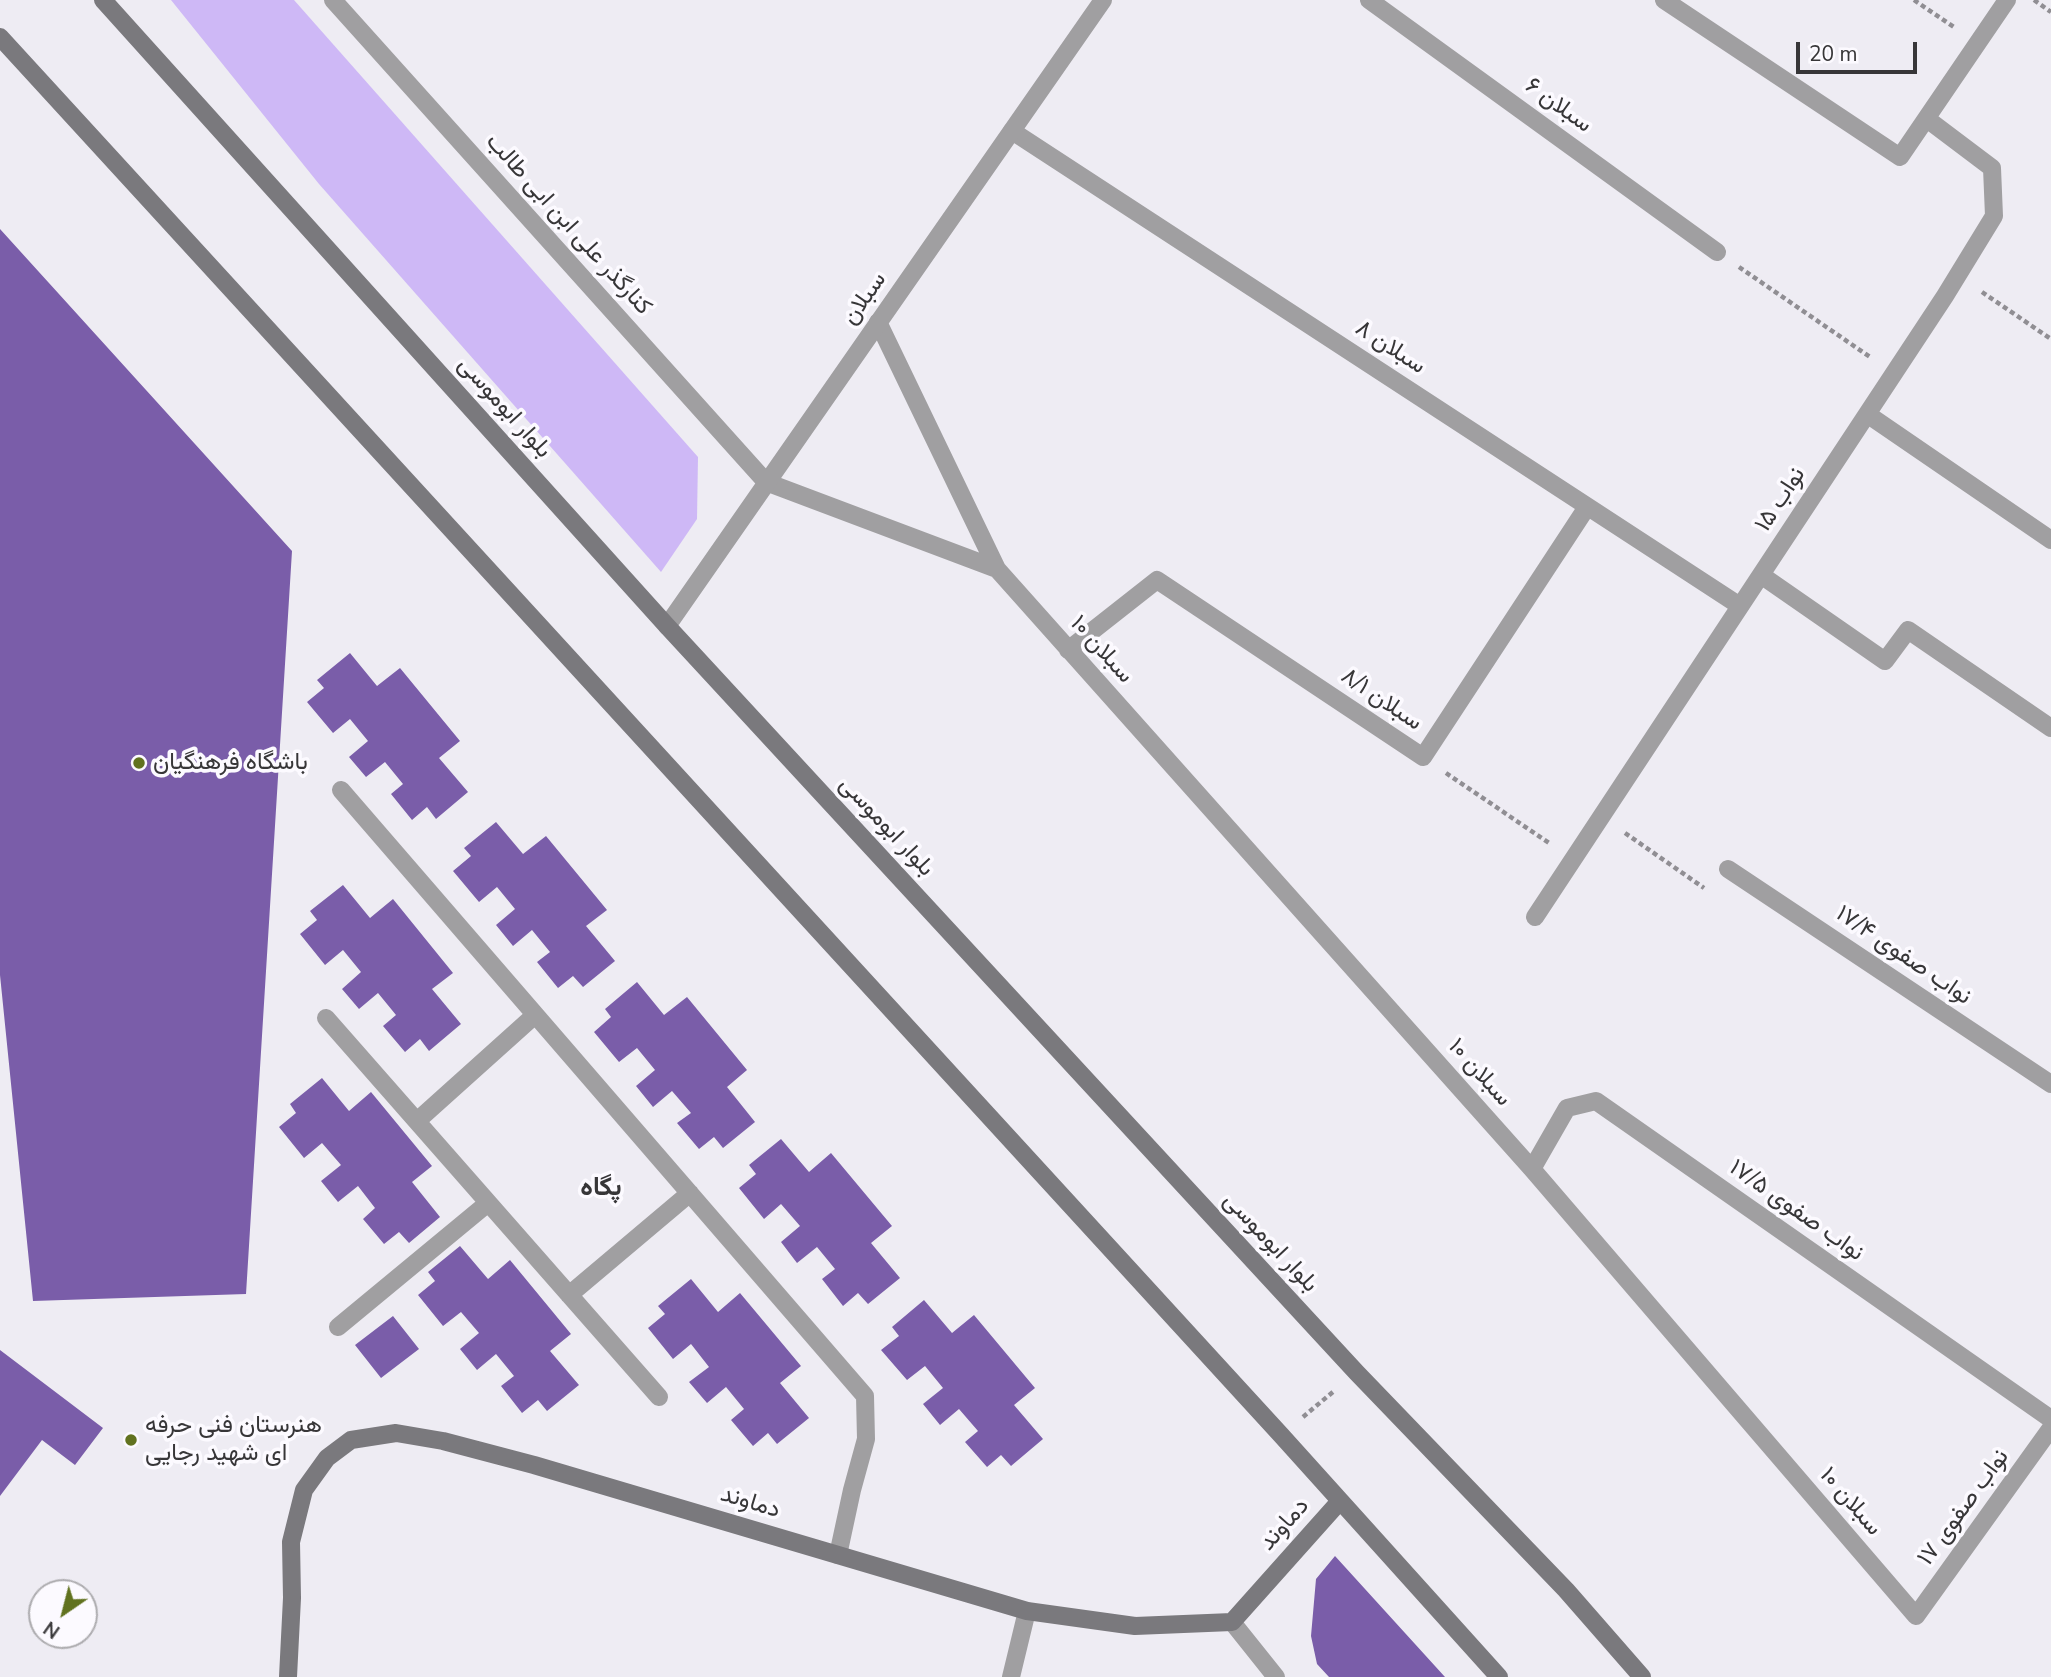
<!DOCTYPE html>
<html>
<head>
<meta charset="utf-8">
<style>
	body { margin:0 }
	#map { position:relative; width:2051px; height:1677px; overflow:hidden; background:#eeecf3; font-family:"Nunito Sans",sans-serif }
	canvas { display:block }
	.north { position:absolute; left:28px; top:1579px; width:70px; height:70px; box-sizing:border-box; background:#fcfaff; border:2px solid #adacaf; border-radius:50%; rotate:215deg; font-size:19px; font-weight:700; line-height:28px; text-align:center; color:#373638 }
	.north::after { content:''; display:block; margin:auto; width:24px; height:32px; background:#61721f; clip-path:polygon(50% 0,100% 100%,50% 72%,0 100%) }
	.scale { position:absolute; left:1796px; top:42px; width:121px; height:32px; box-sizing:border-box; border:4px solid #373638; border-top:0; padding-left:9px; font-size:21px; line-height:24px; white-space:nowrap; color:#373638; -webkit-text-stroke:5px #fcfaff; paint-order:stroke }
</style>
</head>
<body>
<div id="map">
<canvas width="2051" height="1677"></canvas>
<div class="north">N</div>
<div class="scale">20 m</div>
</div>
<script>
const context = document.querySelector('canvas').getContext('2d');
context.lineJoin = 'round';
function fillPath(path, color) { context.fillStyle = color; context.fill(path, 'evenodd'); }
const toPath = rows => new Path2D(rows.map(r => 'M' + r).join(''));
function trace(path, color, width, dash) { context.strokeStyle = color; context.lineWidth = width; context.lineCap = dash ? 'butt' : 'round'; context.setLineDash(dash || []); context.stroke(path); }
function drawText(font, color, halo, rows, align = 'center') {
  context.font = font + ' "Nunito Sans",Vazirmatn,sans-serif'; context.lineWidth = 7; context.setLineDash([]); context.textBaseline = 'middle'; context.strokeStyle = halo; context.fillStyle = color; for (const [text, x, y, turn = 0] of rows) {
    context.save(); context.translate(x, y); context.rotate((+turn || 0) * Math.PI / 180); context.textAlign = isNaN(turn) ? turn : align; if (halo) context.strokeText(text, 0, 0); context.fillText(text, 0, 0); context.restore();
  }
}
const green = toPath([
	[171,0,294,0,698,457,697,519,661,572,319,184]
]);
const building = toPath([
	[0,229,292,551,246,1294,33,1301,0,975],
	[350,653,377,686,400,668,460,741,439,758,468,792,436,819,427,807,412,820,391,794,403,784,385,762,366,777,349,757,368,741,350,719,333,733,307,702,324,688,317,680],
	[496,822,523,854,546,836,607,910,586,926,615,961,583,987,573,976,558,988,537,962,550,952,532,930,513,946,496,925,515,909,497,887,479,902,453,871,471,856,464,848],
	[343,885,370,918,393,899,453,973,432,989,461,1024,429,1051,420,1039,405,1052,383,1026,396,1015,378,993,359,1009,342,989,361,972,343,950,325,965,300,934,317,920,310,911],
	[637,982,664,1015,687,997,747,1070,727,1087,755,1122,723,1148,714,1137,699,1149,677,1123,691,1113,672,1091,653,1107,636,1086,655,1070,637,1048,619,1062,594,1032,611,1017,605,1009],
	[322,1078,349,1111,371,1092,432,1166,412,1182,440,1217,409,1243,399,1232,384,1244,363,1219,375,1208,358,1186,338,1202,321,1181,341,1165,322,1143,304,1158,279,1127,296,1113,290,1104],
	[781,1139,809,1172,831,1153,892,1226,871,1243,900,1278,868,1304,858,1293,843,1306,822,1279,835,1269,817,1247,797,1263,781,1242,800,1226,781,1204,764,1219,739,1188,756,1174,749,1165],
	[460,1246,488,1279,510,1260,571,1334,550,1351,579,1385,547,1411,538,1400,522,1413,501,1386,514,1376,496,1354,477,1370,460,1349,479,1333,461,1312,443,1326,418,1295,435,1281,428,1272],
	[691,1279,718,1312,740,1293,801,1366,780,1383,809,1418,777,1444,768,1433,753,1446,731,1420,744,1409,726,1387,707,1403,689,1382,709,1367,691,1344,673,1359,648,1328,665,1314,658,1306],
	[924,1300,952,1333,974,1315,1035,1388,1014,1405,1043,1439,1011,1466,1001,1455,987,1467,965,1442,978,1431,959,1409,940,1425,923,1404,943,1388,925,1366,907,1380,881,1350,899,1336,892,1327],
	[393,1316,419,1349,381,1378,355,1345],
	[0,1350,103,1428,75,1465,42,1440,0,1496],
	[1335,1556,1445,1677,1329,1677,1317,1664,1311,1636,1316,1579]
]);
const path = toPath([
	[1914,0,1954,27],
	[2034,0,2051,12],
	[1739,267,1870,357],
	[1982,292,2051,339],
	[1446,773,1549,843],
	[1625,833,1704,888],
	[1303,1417,1334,1391]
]);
const minor = toPath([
	[1369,0,1717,252],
	[1664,0,1900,157,2007,0],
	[1012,131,1740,606],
	[878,322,997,569,1532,1169,1916,1616,2051,1428],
	[1867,414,2051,540],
	[766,482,997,569],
	[1761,575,1885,661,1908,630,2051,728],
	[1068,650,1157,580,1423,757,1587,507],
	[341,790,865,1396,866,1439,852,1490,838,1555],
	[1728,869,2051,1084],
	[1535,917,1945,296,1994,216,1992,168,1927,119],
	[326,1018,659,1397],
	[417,1121,535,1015],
	[1532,1169,1567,1108,1596,1101,2051,1419],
	[569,1295,690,1193],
	[338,1327,488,1203],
	[1011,1677,1027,1611]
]);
const tertiary = toPath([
	[333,0,766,482],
	[667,626,1103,0],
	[1232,1622,1276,1677]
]);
const secondary = toPath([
	[103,0,667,626,1357,1373,1566,1590,1642,1677],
	[0,37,1281,1435,1499,1677],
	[288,1677,292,1598,291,1542,304,1490,327,1458,351,1440,396,1433,443,1441,534,1465,1027,1611,1135,1626,1232,1622,1340,1501]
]);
const markers = [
	[139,763,7,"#61721f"],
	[131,1440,7,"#61721f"]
];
const streetNames = [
	["سبلان ۶",1558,106,36],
	["کنارگذر علی ابن ابی طالب",568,225,48],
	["سبلان",865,299,-55],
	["سبلان ۸",1390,348,33],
	["بلوار ابوموسی",504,408,48],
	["نواب ۱۵",1781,500,-57],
	["سبلان ۱۰",1101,650,48],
	["سبلان ۸/۱",1381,700,34],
	["بلوار ابوموسی",886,827,47],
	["نواب صفوی ۱۷/۴",1903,956,34],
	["سبلان ۱۰",1479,1073,48],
	["نواب صفوی ۱۷/۵",1796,1211,35],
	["بلوار ابوموسی",1270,1243,47],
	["سبلان ۱۰",1850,1502,49],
	["دماوند",750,1503,17],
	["نواب صفوی ۱۷",1964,1508,-54],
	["دماوند",1285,1525,-48]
];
const poiNames = [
	["باشگاه فرهنگیان",153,763],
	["هنرستان فنی حرفه",145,1426],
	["ای شهید رجایی",145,1454]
];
const neighbourhoodNames = [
	["پگاه",601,1189]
];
fillPath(green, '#ceb8f6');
fillPath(building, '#7a5da9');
trace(path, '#908e93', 4.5, [5, 3.5]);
trace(minor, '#a09fa1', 18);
trace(tertiary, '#a09fa1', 18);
trace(secondary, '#7a797d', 18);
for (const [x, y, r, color] of markers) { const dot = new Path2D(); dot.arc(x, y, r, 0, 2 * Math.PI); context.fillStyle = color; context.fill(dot); trace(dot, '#fcfaff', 2.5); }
drawText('24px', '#373638', '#fcfaff', streetNames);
drawText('24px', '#373638', '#fcfaff', poiNames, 'left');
drawText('bold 26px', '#373638', '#fcfaff', neighbourhoodNames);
</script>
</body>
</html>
